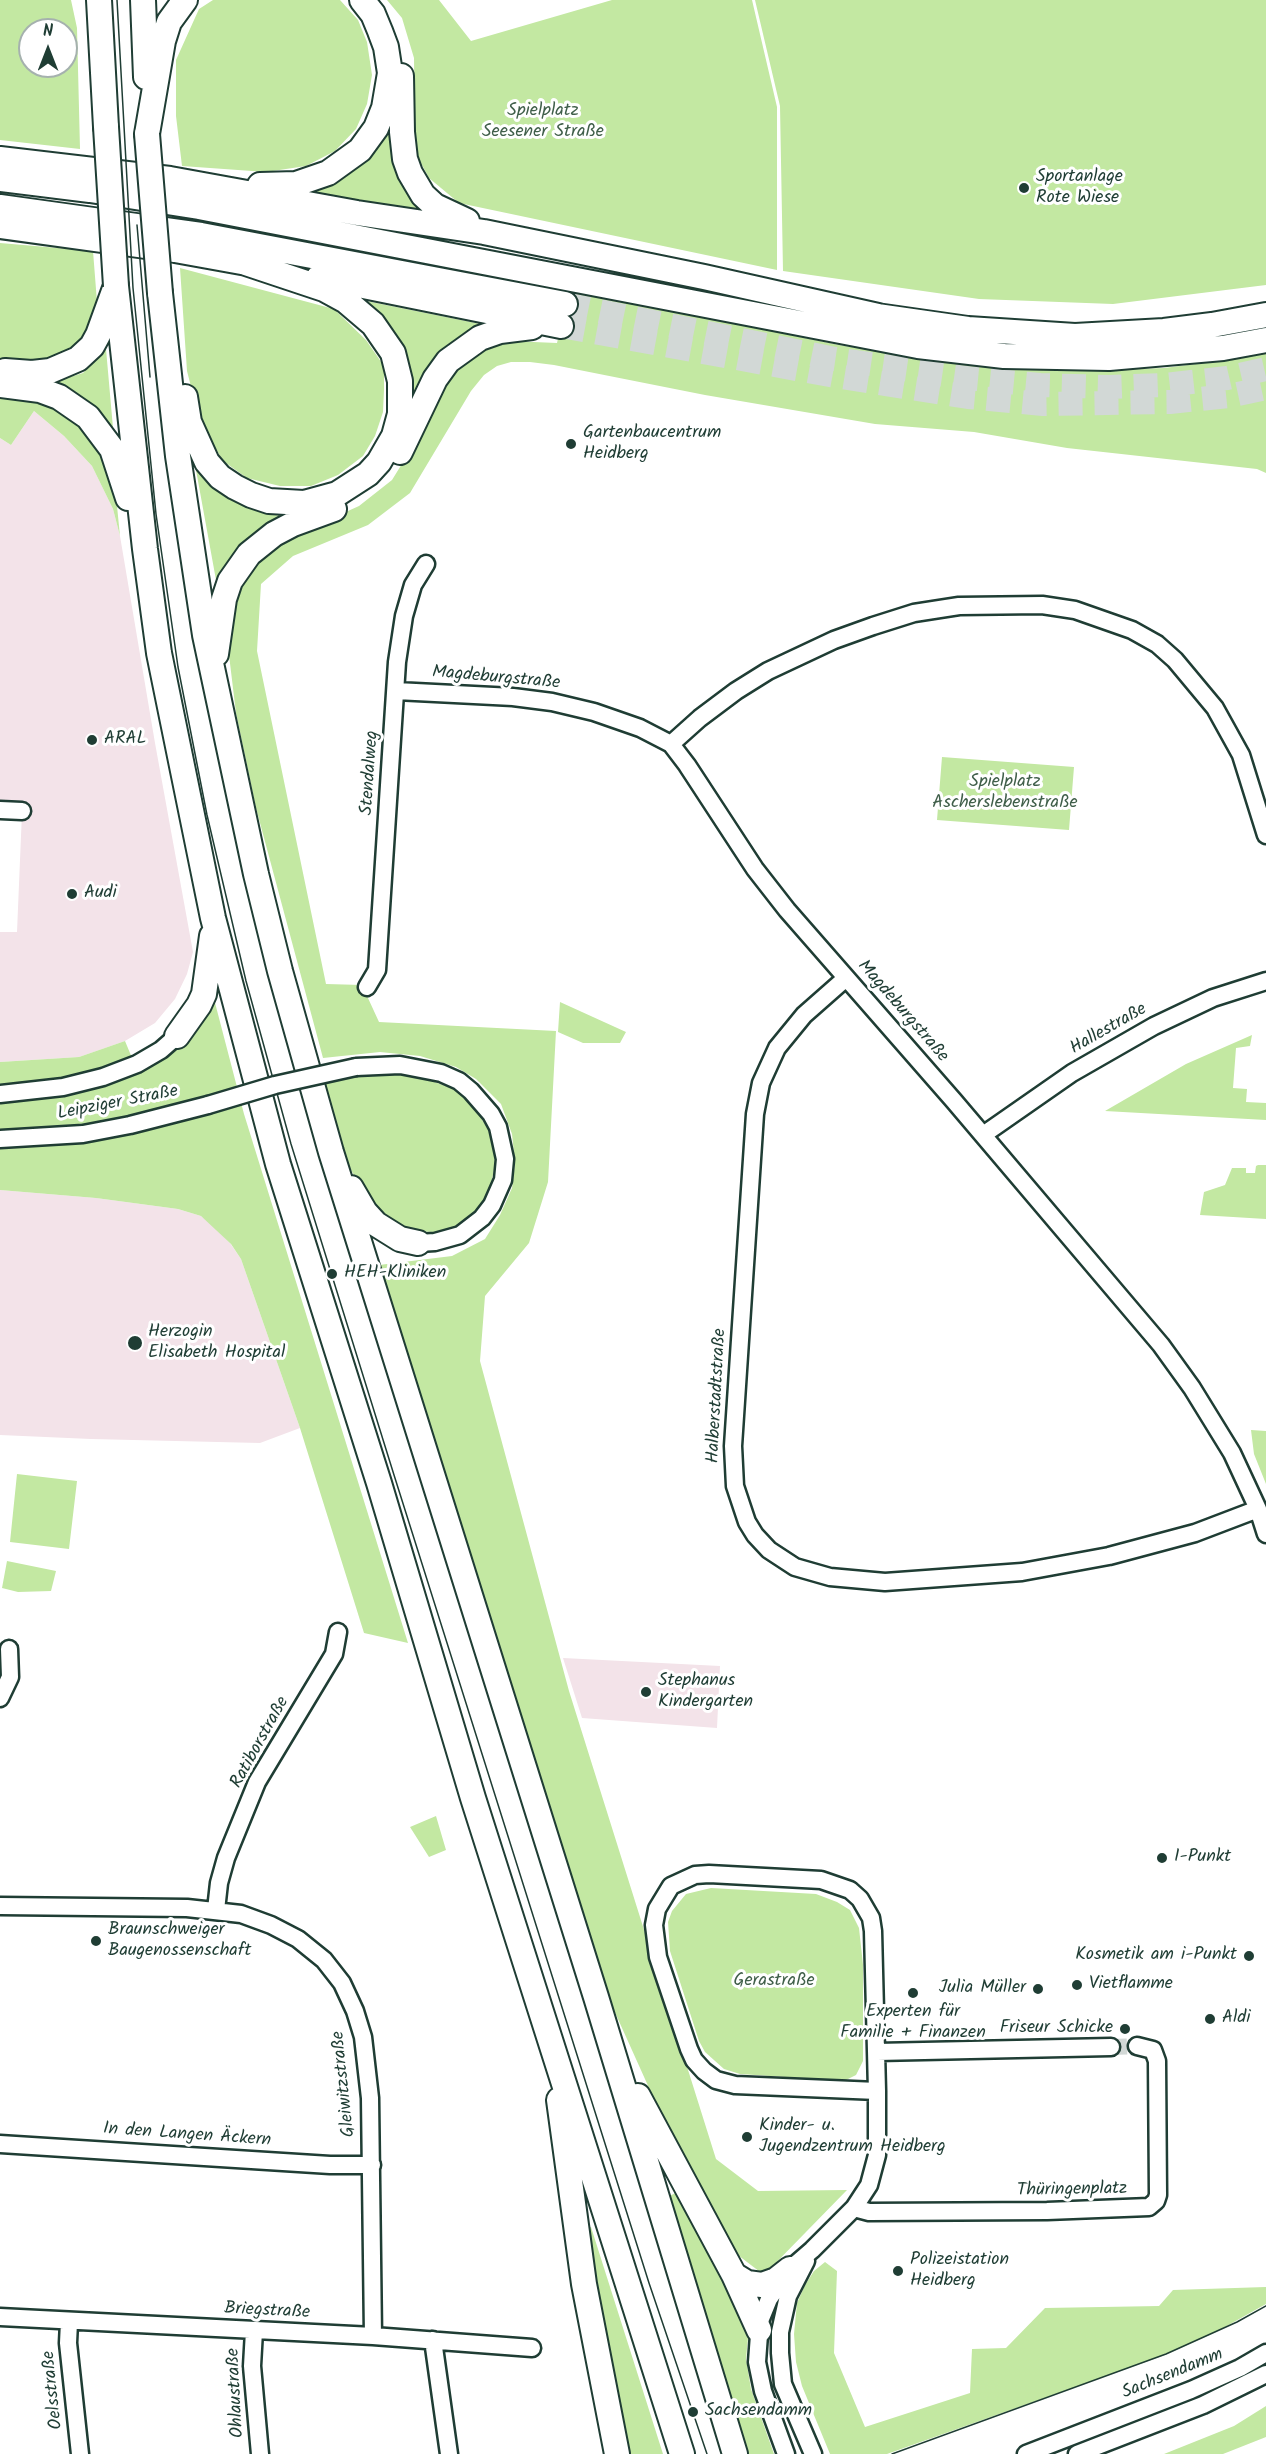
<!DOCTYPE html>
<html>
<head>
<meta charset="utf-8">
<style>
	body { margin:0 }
	#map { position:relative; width:1266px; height:2454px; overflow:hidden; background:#fff; font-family:Kalam,sans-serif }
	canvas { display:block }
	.north { position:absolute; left:18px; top:18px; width:60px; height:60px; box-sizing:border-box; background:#fff; border:2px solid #a5b1ae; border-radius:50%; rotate:0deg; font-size:16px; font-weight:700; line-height:24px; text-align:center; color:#1f3d34 }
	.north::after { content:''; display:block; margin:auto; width:21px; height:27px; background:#1f3d34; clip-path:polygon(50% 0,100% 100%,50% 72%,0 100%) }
</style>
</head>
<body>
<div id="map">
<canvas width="1266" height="2454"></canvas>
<div class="north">N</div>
</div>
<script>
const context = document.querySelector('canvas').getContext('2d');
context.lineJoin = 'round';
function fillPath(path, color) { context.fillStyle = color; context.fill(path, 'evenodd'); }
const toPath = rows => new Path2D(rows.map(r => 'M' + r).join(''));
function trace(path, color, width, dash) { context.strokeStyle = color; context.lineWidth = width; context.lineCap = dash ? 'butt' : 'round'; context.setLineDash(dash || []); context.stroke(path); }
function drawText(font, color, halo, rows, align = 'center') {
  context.font = font + ' Kalam,sans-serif'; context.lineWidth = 6; context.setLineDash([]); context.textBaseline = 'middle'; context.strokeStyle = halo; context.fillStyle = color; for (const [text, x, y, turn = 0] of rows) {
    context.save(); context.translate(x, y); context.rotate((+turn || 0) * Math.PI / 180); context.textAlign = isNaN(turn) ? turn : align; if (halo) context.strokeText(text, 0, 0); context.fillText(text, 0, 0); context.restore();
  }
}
const built = toPath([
	[34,411,64,436,92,466,113,509,120,536,155,743,193,952,187,974,175,999,155,1023,125,1041,79,1057,0,1062,0,932,17,932,22,812,0,810,0,438,11,445],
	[0,1190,96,1198,178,1209,201,1216,214,1226,230,1243,241,1259,300,1428,260,1443,91,1439,0,1435],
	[563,1658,720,1666,717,1728,582,1718]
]);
const green = toPath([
	[0,0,71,0,77,28,80,149,0,140],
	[30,30,66,30,66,66,30,66],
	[213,0,340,0,358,20,367,42,372,75,367,104,356,129,335,151,306,166,266,172,182,166,176,116,176,60,199,9],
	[387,0,439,0,471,41,612,0,752,0,777,107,777,270,459,203,429,178,415,152,414,58,402,18],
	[755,0,1266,0,1266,285,1113,304,979,299,783,271,780,106],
	[390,110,398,168,405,191,422,212,303,193],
	[0,243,93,251,97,302,84,336,69,350,47,362,0,363],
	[180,268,334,309,366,340,384,366,384,390,383,412,375,436,363,456,338,475,311,486,280,486,247,478,223,461,200,422,187,371],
	[569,289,839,345,965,365,1036,369,1105,370,1164,368,1227,360,1266,352,1266,473,1257,469,1067,448,974,432,875,424,705,395,554,365,530,362,511,362,497,366,484,375,471,391,410,493,368,525,293,556,261,584,257,651,326,984,362,985,379,1022,556,1031,548,1182,529,1243,485,1296,480,1361,569,1691,716,2159,758,2191,847,2190,764,2275,730,2249,663,2119,613,2008,379,1265,452,1256,485,1239,500,1215,512,1188,515,1163,512,1134,501,1104,476,1079,456,1067,420,1056,380,1052,323,1058,256,808,236,713,229,655,229,617,237,585,251,564,275,544,359,506,392,480,421,433,444,381,459,365,484,348,510,341,557,343],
	[366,301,491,326,408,421,380,317],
	[106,349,113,428,94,411,38,381,60,380,83,373],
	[0,397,44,402,69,414,94,435,115,486,120,536,113,509,92,466,64,436,34,411,11,445,0,438],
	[194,459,309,511,235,554,216,580],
	[942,757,1074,767,1069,830,937,820],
	[213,995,244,1114,408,1643,364,1633,300,1428,241,1259,231,1244,201,1216,178,1209,96,1198,0,1190,0,1062,79,1057,125,1041,137,1070],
	[560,1002,626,1032,620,1043,583,1043,558,1032],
	[1252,1035,1250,1046,1236,1048,1233,1088,1247,1089,1246,1102,1266,1103,1266,1120,1105,1111,1186,1064],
	[400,1074,421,1077,454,1089,475,1108,489,1131,496,1160,490,1189,476,1212,456,1227,434,1232,403,1231,372,1207,338,1147,322,1084,357,1076],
	[1258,1165,1266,1165,1266,1219,1200,1215,1204,1192,1225,1185,1232,1168,1246,1168,1246,1173,1255,1173,1256,1166],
	[1251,1430,1266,1431,1266,1484,1254,1454],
	[17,1474,77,1481,69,1549,10,1542],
	[7,1561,56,1571,51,1591,18,1592,2,1588],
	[436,1816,446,1850,429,1857,410,1827],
	[711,1888,816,1894,837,1902,850,1910,859,1928,863,1965,863,2061,856,2075,844,2081,740,2074,724,2069,705,2052,699,2041,670,1951,668,1922,672,1911,686,1894],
	[678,2192,749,2327,746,2359,751,2389,774,2454,747,2454,667,2197],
	[591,2227,663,2454,627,2454,584,2229],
	[825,2262,837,2271,834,2353,865,2427,970,2393,972,2349,1006,2348,1045,2308,1159,2306,1173,2290,1266,2287,1266,2304,1216,2332,1165,2355,887,2454,830,2454,802,2386,796,2362,794,2334,797,2303,805,2285,814,2271],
	[1266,2406,1266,2437,1223,2454,1164,2454,1234,2426]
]);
const minorTunnel = toPath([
	[1111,2047,1137,2046]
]);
const highwayTunnel = toPath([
	[565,304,835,359,966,378,1040,385,1109,387,1164,385,1227,378,1266,369],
	[561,326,835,376,968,397,1043,404,1170,402,1229,396,1266,388]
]);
const minor = toPath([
	[396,691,513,697,552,702,594,712,640,728,671,744,687,765,755,869,787,910,954,1101,1161,1345,1192,1388,1232,1453,1258,1509,1266,1534],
	[671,744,700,718,736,691,768,671,834,640,873,626,914,613,959,606,1042,605,1075,610,1132,630,1157,644,1175,660,1215,708,1241,755,1266,835],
	[0,810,22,811],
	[846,978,804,1015,777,1048,761,1083,755,1114,733,1446,735,1486,747,1522,755,1535,769,1550,795,1567,830,1577,885,1582,1022,1572,1109,1556,1195,1533,1258,1509],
	[367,987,377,970,397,662,404,616,413,585,426,564],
	[356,1067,400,1065,441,1073,459,1081,471,1091,491,1114,498,1127,505,1159,503,1180,492,1205,482,1218,460,1235,435,1242,418,1243],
	[0,1094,63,1087,103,1077,137,1064,161,1050,177,1036],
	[983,1135,1072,1073,1154,1026,1213,998,1266,981],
	[0,1139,83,1134,130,1125,208,1105],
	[0,1698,10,1677,9,1649],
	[709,1874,821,1880,850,1890,860,1899,871,1918,873,1931,877,2091,735,2085,716,2080,704,2071,694,2060,689,2049,658,1957,654,1925,657,1909,671,1886,695,1875,709,1874],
	[0,1906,187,1908,241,1914,271,1925,298,1939,324,1960,342,1983,355,2011,363,2037,370,2098,373,2336],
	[216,1910,219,1883,226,1858,257,1782,334,1654,338,1632],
	[877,2052,1111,2047],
	[0,2144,330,2165,372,2165],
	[854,2208,869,2212,1047,2211,1149,2207,1156,2201,1158,2195,1157,2061,1153,2050,1137,2046],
	[806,2261,788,2296,780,2332,780,2353,783,2384,813,2454],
	[0,2317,373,2336,532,2348],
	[69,2322,68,2343,80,2454],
	[254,2331,252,2366,260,2454],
	[433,2340,449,2454],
	[786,2454,763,2391,757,2362,760,2321,769,2299,790,2269,812,2250,854,2208,869,2185,877,2155,877,2091],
	[1026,2454,1191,2390,1240,2368,1266,2353],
	[1077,2454,1203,2405,1266,2374]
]);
const highway = toPath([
	[99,0,106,127],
	[143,0,146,77],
	[401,76,402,132,405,159,410,173,423,195,435,206,467,221],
	[147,134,163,41,169,22,185,0],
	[0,159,170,179,357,213,484,232,704,277,878,316],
	[0,179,90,190,199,207,918,346,1004,356,1109,358,1223,348,1266,340],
	[260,185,296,184,328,173,360,150,376,128,384,108,390,73,386,47,380,31,373,14,362,0],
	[0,207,201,235,565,304],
	[0,226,175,250,258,265],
	[319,277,561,326],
	[116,286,145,549,159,653,213,918,278,1164,379,1483,473,1798,682,2454],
	[160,293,178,456,205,635,256,874,280,971,331,1152,596,1997,735,2454],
	[863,314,968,329,1075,336,1164,331,1212,325,1266,315],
	[5,371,32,373,50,371,78,359,92,346,98,335,114,291],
	[0,385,40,390,59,397,88,417,112,449,128,498],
	[185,397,189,422,207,462,220,477,235,487,251,495,269,501,304,503,337,494,368,474,379,462,394,436,400,414,400,381,393,353,373,324,346,301,324,289,243,262],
	[400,452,435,379,448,361,480,338,500,331,532,327],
	[216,654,224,599,230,581,249,554,274,534,293,524,334,509],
	[177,1036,199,1005,204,994,212,936],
	[351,1188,365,1212,376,1224,400,1239,418,1243],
	[638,2096,734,2275,759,2330],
	[559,2100,584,2284,617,2454],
	[734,2275,747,2283,762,2285,776,2280,790,2269]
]);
const tram = toPath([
	[117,0,133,288,156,514,178,667,207,815,246,981,291,1144,394,1475,649,2283,707,2454],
	[137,225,150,377],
	[892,2454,1166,2354,1237,2322,1266,2306]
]);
const minorBridge = toPath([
	[208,1105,275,1085,356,1067]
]);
const highwayBridge = toPath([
	[106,127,116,286],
	[147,134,160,293]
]);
const markers = [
	[1024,188,6,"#1f3d34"],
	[571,444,6,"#1f3d34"],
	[92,740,6,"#1f3d34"],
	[72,894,6,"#1f3d34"],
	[332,1274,6,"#1f3d34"],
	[135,1343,8,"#1f3d34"],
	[646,1692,6,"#1f3d34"],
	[1162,1858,6,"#1f3d34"],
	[96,1941,6,"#1f3d34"],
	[1249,1956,6,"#1f3d34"],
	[1077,1985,6,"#1f3d34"],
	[1038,1989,6,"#1f3d34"],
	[913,1993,6,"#1f3d34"],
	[1210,2019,6,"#1f3d34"],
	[1125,2029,6,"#1f3d34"],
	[747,2137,6,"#1f3d34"],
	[898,2271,6,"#1f3d34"],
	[693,2412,6,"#1f3d34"]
];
const parkNames = [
	["Spielplatz",543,112],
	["Seesener Straße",543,133],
	["Spielplatz",1005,783],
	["Ascherslebenstraße",1005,804],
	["Gerastraße",774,1982]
];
const poiNames = [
	["Sportanlage",1036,178],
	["Rote Wiese",1036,199],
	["Gartenbaucentrum",583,434],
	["Heidberg",583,455],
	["ARAL",104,740],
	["Audi",84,894],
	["HEH-Kliniken",344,1274],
	["Herzogin",148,1333],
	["Elisabeth Hospital",148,1354],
	["Stephanus",658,1682],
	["Kindergarten",658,1703],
	["I-Punkt",1174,1858],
	["Braunschweiger",108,1931],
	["Baugenossenschaft",108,1952],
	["Kosmetik am i-Punkt",1237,1956,"right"],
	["Vietflamme",1089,1985],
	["Julia Müller",1026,1989,"right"],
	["Experten für",913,2013,"center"],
	["Familie + Finanzen",913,2034,"center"],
	["Aldi",1222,2019],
	["Friseur Schicke",1113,2029,"right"],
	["Kinder- u.",759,2127],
	["Jugendzentrum Heidberg",759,2148],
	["Polizeistation",910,2261],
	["Heidberg",910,2282],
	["Sachsendamm",705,2412]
];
const streetNames = [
	["Magdeburgstraße",496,679,5],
	["Stendalweg",371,773,-86],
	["Magdeburgstraße",902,1012,49],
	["Hallestraße",1109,1030,-30],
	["Leipziger Straße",118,1104,-11],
	["Halberstadtstraße",718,1396,-87],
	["Ratiborstraße",261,1743,-61],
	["Gleiwitzstraße",345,2084,-96],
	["In den Langen Äckern",187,2136,4],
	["Thüringenplatz",1072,2191,-1],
	["Briegstraße",267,2312,3],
	["Sachsendamm",1173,2375,-22],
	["Oelsstraße",54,2390,-96],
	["Ohlaustraße",237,2393,-93]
];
fillPath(built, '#f3e3e9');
fillPath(green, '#c3e8a2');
trace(minorTunnel, '#d2d8d6', 16, [16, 8]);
trace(highwayTunnel, '#d2d8d6', 24, [24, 12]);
trace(minor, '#1f3d34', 21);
trace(highway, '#1f3d34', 28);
trace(minor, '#fff', 16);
trace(highway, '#fff', 24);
trace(tram, '#1f3d34', 1.5);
trace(minorBridge, '#1f3d34', 21, []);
trace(highwayBridge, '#1f3d34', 28, []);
trace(minorBridge, '#fff', 16);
trace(highwayBridge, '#fff', 24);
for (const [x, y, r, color] of markers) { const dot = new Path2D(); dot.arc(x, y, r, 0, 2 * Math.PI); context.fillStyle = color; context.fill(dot); trace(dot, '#fff', 2); }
drawText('18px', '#405f4a', '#fff', parkNames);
drawText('18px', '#1f3d34', '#fff', poiNames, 'left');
drawText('18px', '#1f3d34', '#fff', streetNames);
</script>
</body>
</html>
